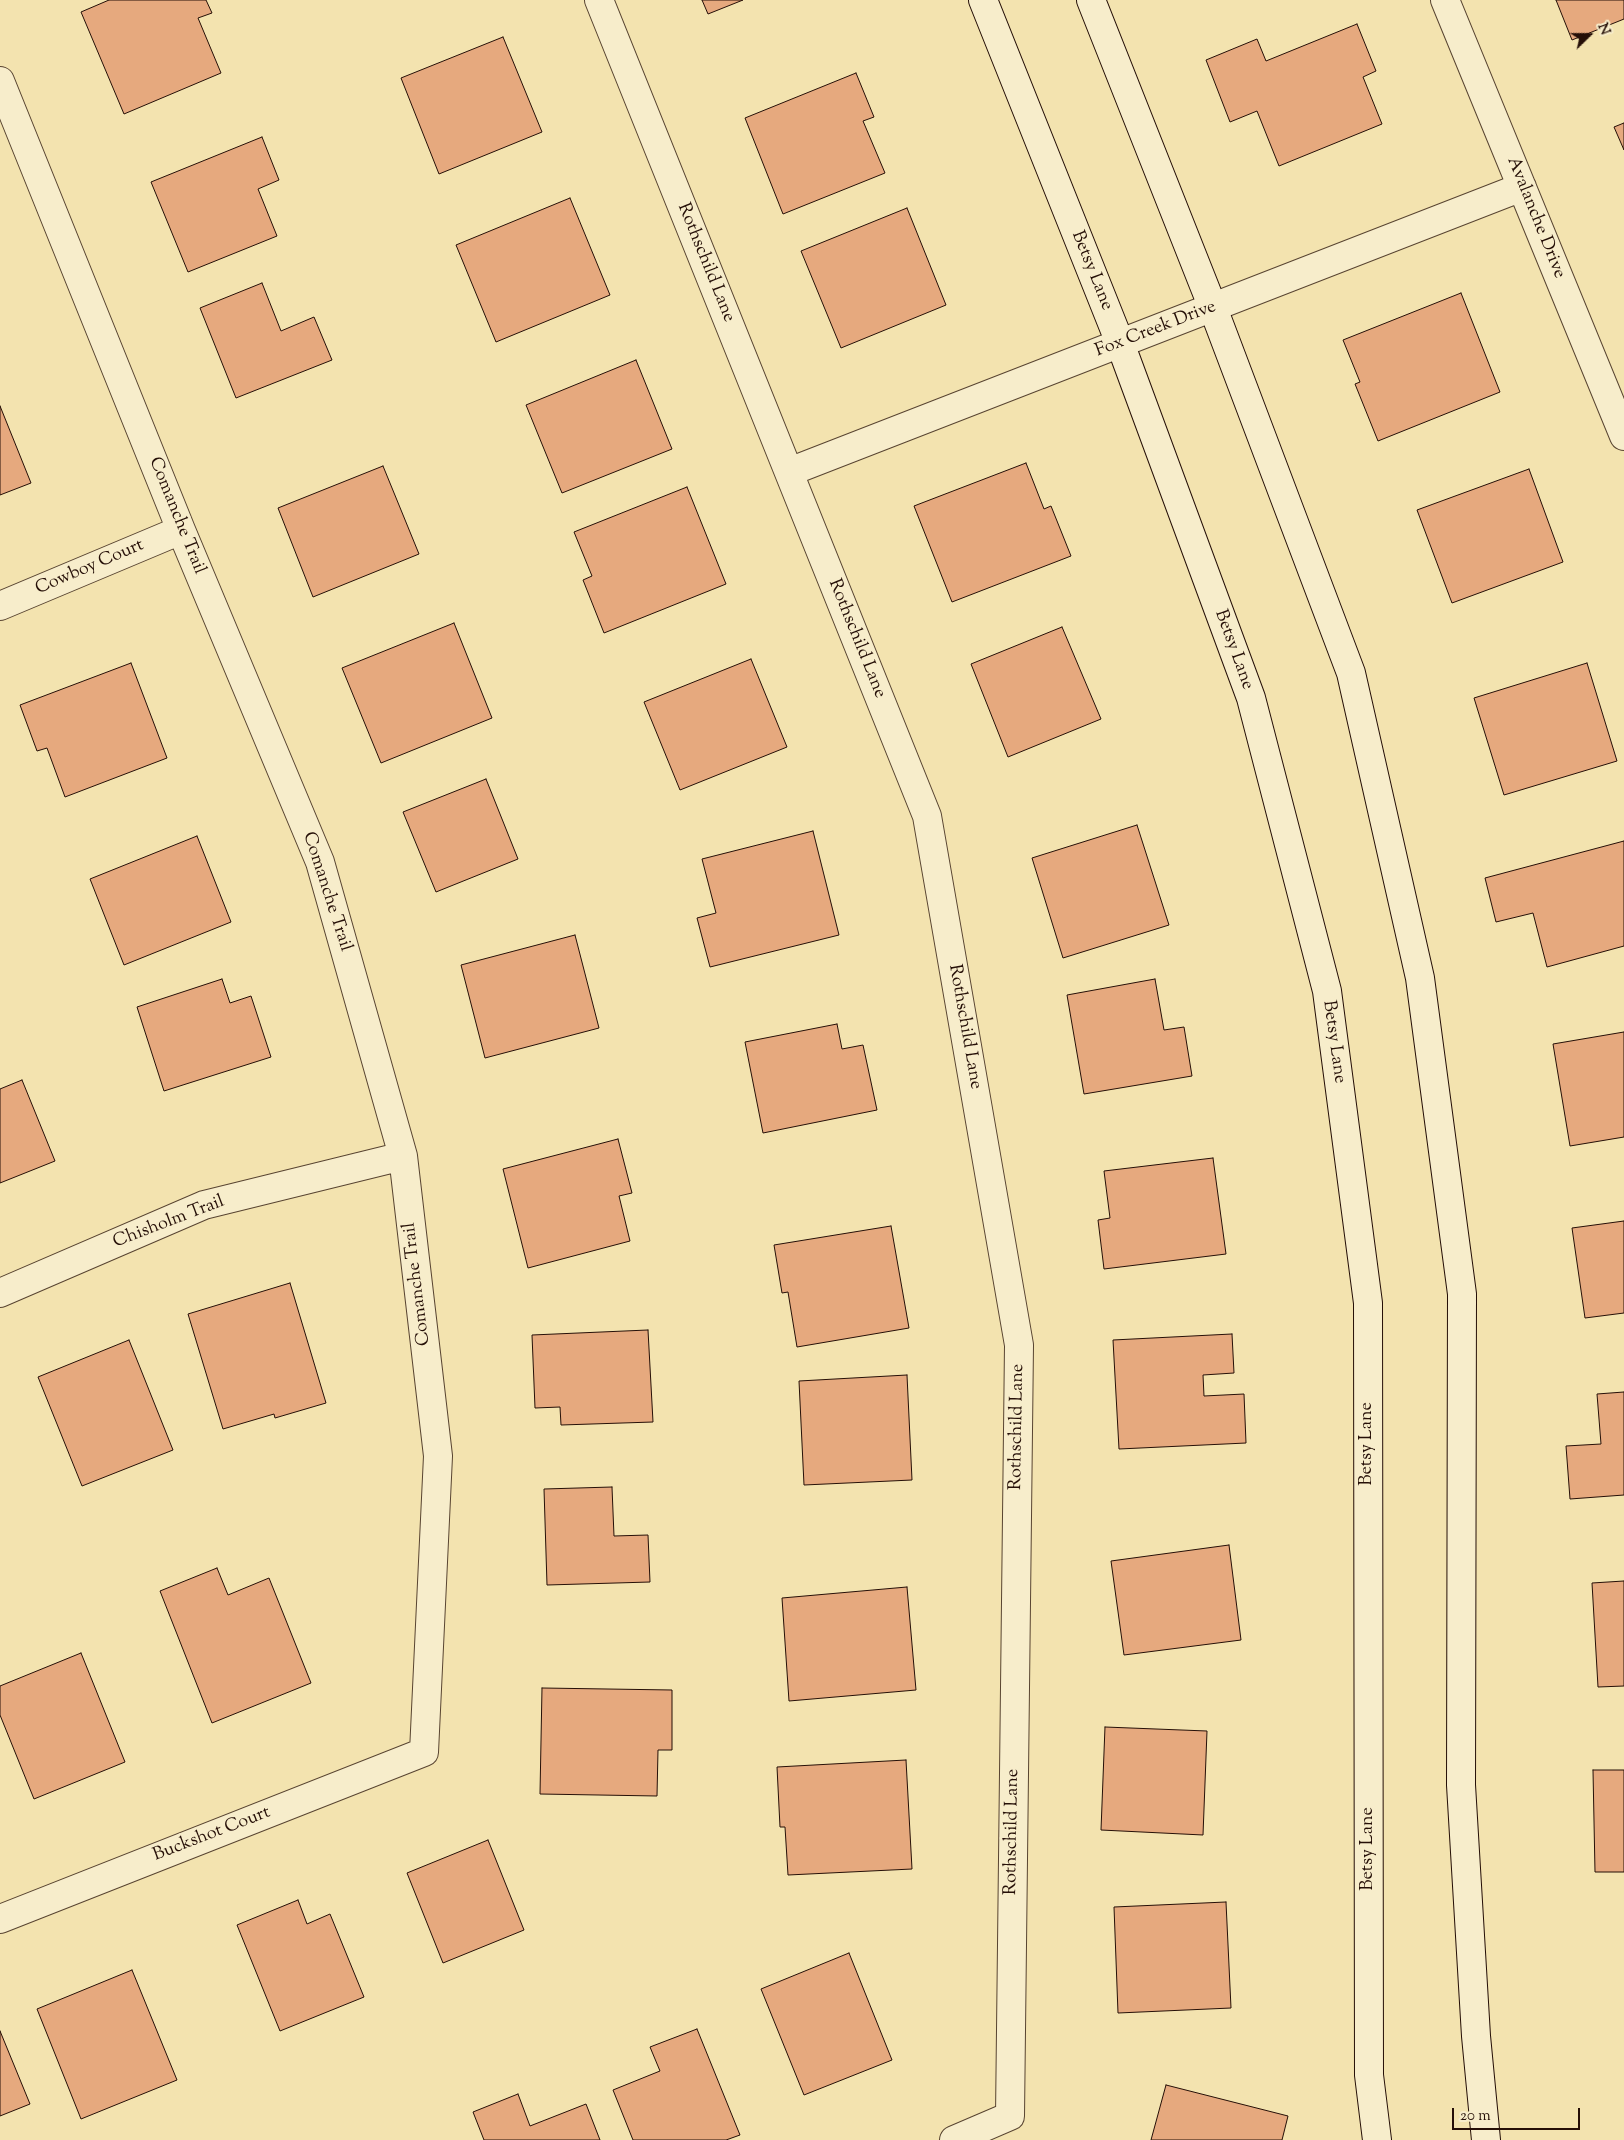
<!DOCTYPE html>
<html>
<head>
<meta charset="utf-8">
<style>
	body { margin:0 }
	#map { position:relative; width:1624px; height:2140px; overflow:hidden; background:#f3e3af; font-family:"Sorts Mill Goudy",serif }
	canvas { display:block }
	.north { position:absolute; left:1564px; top:10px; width:50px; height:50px; -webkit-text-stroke:4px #f7edcb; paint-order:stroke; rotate:68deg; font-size:14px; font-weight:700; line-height:20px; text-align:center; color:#250f07 }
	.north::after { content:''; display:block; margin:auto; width:18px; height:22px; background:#250f07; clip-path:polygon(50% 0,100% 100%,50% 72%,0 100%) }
	.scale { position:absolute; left:1452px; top:2108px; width:128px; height:22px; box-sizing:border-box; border:2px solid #250f07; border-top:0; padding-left:6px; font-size:15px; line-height:18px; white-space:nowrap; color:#250f07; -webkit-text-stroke:4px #f7edcb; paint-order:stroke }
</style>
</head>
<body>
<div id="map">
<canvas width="1624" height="2140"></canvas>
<div class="north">N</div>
<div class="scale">20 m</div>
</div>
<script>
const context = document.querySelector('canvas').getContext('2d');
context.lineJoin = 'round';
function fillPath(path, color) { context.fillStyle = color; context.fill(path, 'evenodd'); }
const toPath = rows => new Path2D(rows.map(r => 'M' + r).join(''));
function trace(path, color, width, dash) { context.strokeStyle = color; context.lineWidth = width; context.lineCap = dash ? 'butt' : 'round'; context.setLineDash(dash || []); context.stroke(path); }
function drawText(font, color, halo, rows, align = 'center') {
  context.font = font + ' "Sorts Mill Goudy",serif'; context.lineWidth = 5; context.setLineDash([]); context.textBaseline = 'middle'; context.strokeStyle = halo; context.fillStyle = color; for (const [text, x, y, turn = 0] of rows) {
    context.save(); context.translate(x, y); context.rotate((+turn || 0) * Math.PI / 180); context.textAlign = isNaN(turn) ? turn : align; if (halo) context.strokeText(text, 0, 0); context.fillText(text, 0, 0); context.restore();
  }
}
const building = toPath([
	[109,0,206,0,212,13,198,18,221,73,124,114,81,12,109,0],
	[702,0,743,0,708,14,702,0],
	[1556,0,1624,0,1624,19,1572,40,1556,0],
	[1357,24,1376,71,1363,77,1382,124,1279,166,1257,111,1230,122,1206,60,1257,39,1266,61,1357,24],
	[503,37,542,132,439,174,401,78,503,37],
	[856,73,874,117,863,121,885,173,783,214,745,118,856,73],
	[1624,123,1624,150,1614,127,1624,123],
	[262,137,279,180,258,189,277,236,188,272,151,182,262,137],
	[570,198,610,295,496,342,456,245,570,198],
	[907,208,946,305,841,348,801,251,907,208],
	[262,283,281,331,314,317,332,360,236,398,200,308,262,283],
	[1461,293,1500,392,1378,441,1355,384,1360,382,1343,340,1461,293],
	[636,360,672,449,562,493,526,405,636,360],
	[0,406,31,483,0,495,0,406],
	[1026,463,1044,509,1051,506,1071,556,952,602,914,506,1026,463],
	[383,466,419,554,313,597,278,508,383,466],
	[1529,469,1563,562,1452,603,1417,510,1529,469],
	[687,487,726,584,604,633,583,580,592,576,574,532,687,487],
	[454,623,492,718,381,763,342,668,454,623],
	[1062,627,1101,719,1008,757,971,664,1062,627],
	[751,659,787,747,680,790,644,702,751,659],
	[131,663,167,758,65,797,47,748,37,751,20,705,131,663],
	[1587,663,1617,761,1504,795,1474,698,1587,663],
	[486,779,518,859,436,892,403,812,486,779],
	[1137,825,1169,925,1063,958,1032,858,1137,825],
	[813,831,839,935,710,967,697,918,716,913,702,859,813,831],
	[197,836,231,922,124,965,90,879,197,836],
	[1624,841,1624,946,1547,967,1533,913,1496,922,1485,878,1624,841],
	[575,935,599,1028,485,1058,461,965,575,935],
	[222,979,230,1003,251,996,271,1057,164,1091,137,1007,222,979],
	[1155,979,1164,1030,1184,1027,1192,1076,1084,1094,1067,995,1155,979],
	[837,1024,842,1049,863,1045,877,1110,763,1133,745,1042,837,1024],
	[1624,1032,1624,1137,1570,1146,1553,1044,1624,1032],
	[22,1080,55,1161,0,1183,0,1089,22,1080],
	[618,1139,632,1193,619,1196,630,1241,528,1268,503,1169,618,1139],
	[1213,1158,1226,1254,1104,1269,1098,1220,1110,1218,1104,1171,1213,1158],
	[1624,1221,1624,1313,1585,1318,1572,1228,1624,1221],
	[891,1226,909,1328,797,1347,788,1292,782,1293,774,1245,891,1226],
	[290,1283,326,1403,275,1418,274,1414,223,1429,188,1314,290,1283],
	[648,1330,653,1422,561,1425,560,1407,535,1408,532,1335,648,1330],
	[1232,1334,1234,1373,1203,1375,1204,1396,1244,1394,1246,1443,1119,1449,1113,1340,1232,1334],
	[129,1340,173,1450,82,1486,38,1377,129,1340],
	[907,1375,912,1480,804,1485,799,1381,907,1375],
	[1624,1392,1624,1495,1570,1499,1566,1446,1601,1444,1597,1394,1624,1392],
	[612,1487,614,1536,648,1535,650,1582,547,1585,544,1489,612,1487],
	[1229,1545,1241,1640,1124,1655,1111,1561,1229,1545],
	[217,1568,228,1595,269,1578,311,1683,212,1723,160,1591,217,1568],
	[1624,1581,1624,1686,1598,1687,1592,1583,1624,1581],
	[907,1587,916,1690,789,1701,782,1598,907,1587],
	[81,1653,125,1762,34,1799,0,1715,0,1686,81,1653],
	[542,1688,672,1690,672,1750,658,1750,657,1796,540,1794,542,1688],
	[1105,1727,1207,1731,1203,1835,1101,1830,1105,1727],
	[906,1760,912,1869,788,1875,785,1827,780,1827,777,1767,906,1760],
	[1593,1770,1624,1770,1624,1872,1595,1872,1593,1770],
	[488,1840,524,1930,443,1963,407,1873,488,1840],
	[298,1900,307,1924,330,1914,364,1997,280,2031,237,1925,298,1900],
	[1226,1902,1231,2008,1118,2013,1114,1907,1226,1902],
	[849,1953,892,2060,804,2095,761,1989,849,1953],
	[132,1970,177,2080,81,2119,37,2009,132,1970],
	[697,2029,740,2135,726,2140,633,2140,613,2090,660,2071,650,2047,697,2029],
	[0,2031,30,2104,0,2116,0,2031],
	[1166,2085,1288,2116,1282,2140,1151,2140,1166,2085],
	[518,2094,530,2126,586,2104,600,2140,484,2140,473,2112,518,2094]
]);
const street = toPath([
	[599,0,927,816,1019,1345,1010,2116,954,2140],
	[1445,0,1624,436],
	[0,81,181,530,320,862,403,1156,438,1456,424,1752,0,1919],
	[789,472,1522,187],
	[0,606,181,530],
	[0,1293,204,1205,403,1156]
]);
const secondary = toPath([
	[983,0,1120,343,1251,698,1327,991,1368,1303,1369,2075,1377,2140],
	[1091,0,1213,308,1351,673,1420,978,1462,1294,1461,1785,1476,2036,1486,2140]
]);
const streetNames = [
	["Avalanche Drive",1535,218,68],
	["Rothschild Lane",705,263,68],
	["Betsy Lane",1091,271,68],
	["Fox Creek Drive",1156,330,-21],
	["Comanche Trail",176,516,68],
	["Cowboy Court",90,568,-23],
	["Rothschild Lane",856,639,68],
	["Betsy Lane",1233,650,70],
	["Comanche Trail",326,892,72],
	["Rothschild Lane",964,1027,80],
	["Betsy Lane",1333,1042,82],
	["Chisholm Trail",169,1223,-21],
	["Comanche Trail",418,1284,-97],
	["Rothschild Lane",1018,1427,-89],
	["Betsy Lane",1368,1444,-90],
	["Rothschild Lane",1013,1832,-89],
	["Buckshot Court",212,1835,-21],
	["Betsy Lane",1369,1849,-90]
];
fillPath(building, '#e6a97e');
trace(building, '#250f07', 1);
trace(street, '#584431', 30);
trace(secondary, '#250f07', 30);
trace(street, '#f7edcb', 28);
trace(secondary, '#f7edcb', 28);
drawText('18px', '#250f07', '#f7edcb', streetNames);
</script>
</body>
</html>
